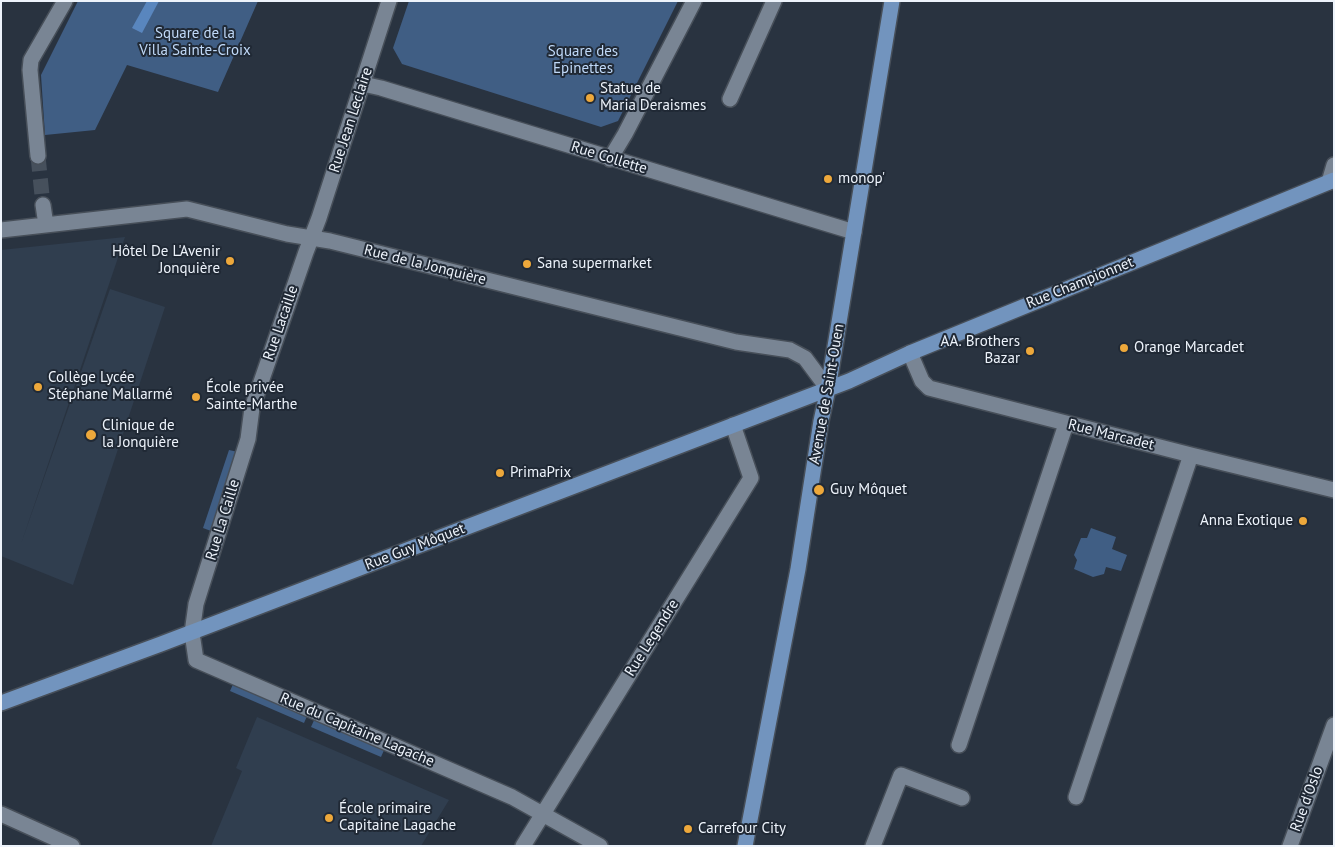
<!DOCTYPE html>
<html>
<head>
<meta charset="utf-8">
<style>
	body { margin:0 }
	#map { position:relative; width:1335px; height:847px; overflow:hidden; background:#293340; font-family:"PT Sans",sans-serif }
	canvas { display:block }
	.frame { position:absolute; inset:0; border:2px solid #edf3fb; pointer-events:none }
</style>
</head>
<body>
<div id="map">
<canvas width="1335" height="847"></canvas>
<div class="frame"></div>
</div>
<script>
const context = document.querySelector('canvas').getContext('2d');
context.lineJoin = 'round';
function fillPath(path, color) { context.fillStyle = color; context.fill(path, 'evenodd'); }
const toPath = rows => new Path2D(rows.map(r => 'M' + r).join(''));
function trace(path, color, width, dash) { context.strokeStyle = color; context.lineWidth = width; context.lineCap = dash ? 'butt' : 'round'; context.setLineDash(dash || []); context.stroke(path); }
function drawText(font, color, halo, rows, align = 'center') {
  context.font = font + ' "PT Sans",sans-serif'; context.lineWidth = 4; context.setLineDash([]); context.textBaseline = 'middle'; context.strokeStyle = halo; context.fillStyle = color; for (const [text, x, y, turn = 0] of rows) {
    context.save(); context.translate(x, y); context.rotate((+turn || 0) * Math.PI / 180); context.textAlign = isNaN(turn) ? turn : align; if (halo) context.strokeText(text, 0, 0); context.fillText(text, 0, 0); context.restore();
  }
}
const built = toPath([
	[125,237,21,544,110,289,165,307,73,585,1,556,1,250],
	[257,717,449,800,421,846,211,846,242,771,236,768]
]);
const green = toPath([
	[78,1,258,1,218,92,127,65,95,130,45,135,41,75],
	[409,1,678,1,618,121,601,127,402,64,393,48],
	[229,450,238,452,211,531,203,528],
	[1091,528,1116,537,1112,549,1127,555,1121,571,1106,567,1104,574,1093,577,1074,569,1077,560,1074,555,1081,538,1087,538],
	[234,682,308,714,304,723,230,691],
	[315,718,385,748,381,757,311,727]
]);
const water = toPath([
	[147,1,159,1,142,33,132,28]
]);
const minorTunnel = toPath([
	[38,156,43,205]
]);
const minor = toPath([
	[389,1,319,218,306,252,252,408,248,439,196,604,192,633,196,660,512,797,600,846],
	[363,84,381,88,854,232],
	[730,99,774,1],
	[38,156,30,70,31,60,65,1],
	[610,159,625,134,694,1],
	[1329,182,1334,165],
	[43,205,46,225],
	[1,230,187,209,287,234,330,241,736,342,790,350,805,358,828,389],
	[910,353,922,381,929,388,1191,455,1334,490],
	[959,745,1066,424],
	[1076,797,1191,455],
	[1,814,72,846],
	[523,846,751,478,733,425],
	[873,846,901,775,962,798],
	[1290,846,1334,725]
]);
const major = toPath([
	[1,703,161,644,849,381,910,353,1334,180],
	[745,846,798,569,821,421,828,389,892,1]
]);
const markers = [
	[590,98,5,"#eda83b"],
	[828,179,5,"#eda83b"],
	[230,261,5,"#eda83b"],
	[527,264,5,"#eda83b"],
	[1124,348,5,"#eda83b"],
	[1030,351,5,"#eda83b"],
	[38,387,5,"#eda83b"],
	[196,397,5,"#eda83b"],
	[91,435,6,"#eda83b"],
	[500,473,5,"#eda83b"],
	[819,490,6,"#eda83b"],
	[1303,521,5,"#eda83b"],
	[329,818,5,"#eda83b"],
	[688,829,5,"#eda83b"]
];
const parkNames = [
	["Square de la",195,34],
	["Villa Sainte-Croix",195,51],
	["Square des",583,52],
	["Epinettes",583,69]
];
const poiNames = [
	["Statue de",600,89],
	["Maria Deraismes",600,106],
	["monop'",838,179],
	["Hôtel De L'Avenir",220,252,"right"],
	["Jonquière",220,269,"right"],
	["Sana supermarket",537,264],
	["AA. Brothers",1020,342,"right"],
	["Bazar",1020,359,"right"],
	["Orange Marcadet",1134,348],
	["Collège Lycée",48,378],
	["Stéphane Mallarmé",48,395],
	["École privée",206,388],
	["Sainte-Marthe",206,405],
	["Clinique de",102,426],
	["la Jonquière",102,443],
	["PrimaPrix",510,473],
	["Guy Môquet",830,490],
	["Anna Exotique",1293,521,"right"],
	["École primaire",339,809],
	["Capitaine Lagache",339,826],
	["Carrefour City",698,829]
];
const streetNames = [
	["Rue Jean Leclaire",351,120,-72],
	["Rue Collette",609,158,17],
	["Rue de la Jonquière",425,265,14],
	["Rue Championnet",1080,283,-22],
	["Rue Lacaille",281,323,-71],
	["Avenue de Saint-Ouen",827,394,-80],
	["Rue Marcadet",1111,435,14],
	["Rue La Caille",223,520,-73],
	["Rue Guy Môquet",415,547,-21],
	["Rue Legendre",652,638,-58],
	["Rue du Capitaine Lagache",357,730,23],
	["Rue d'Oslo",1307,799,-70]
];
fillPath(built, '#303e4f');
fillPath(green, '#405e84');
fillPath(water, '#5986be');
trace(minorTunnel, '#46505c', 15, [15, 8]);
trace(minor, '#474f59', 18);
trace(major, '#474f59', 18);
trace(minor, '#798594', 15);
trace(major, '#7294be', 15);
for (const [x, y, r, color] of markers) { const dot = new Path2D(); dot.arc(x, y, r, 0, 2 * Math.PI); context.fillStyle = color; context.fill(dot); trace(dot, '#202935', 2); }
drawText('15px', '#c0d9f8', '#202935', parkNames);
drawText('15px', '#edf3fb', '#202935', poiNames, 'left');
drawText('15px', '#edf3fb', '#202935', streetNames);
</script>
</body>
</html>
